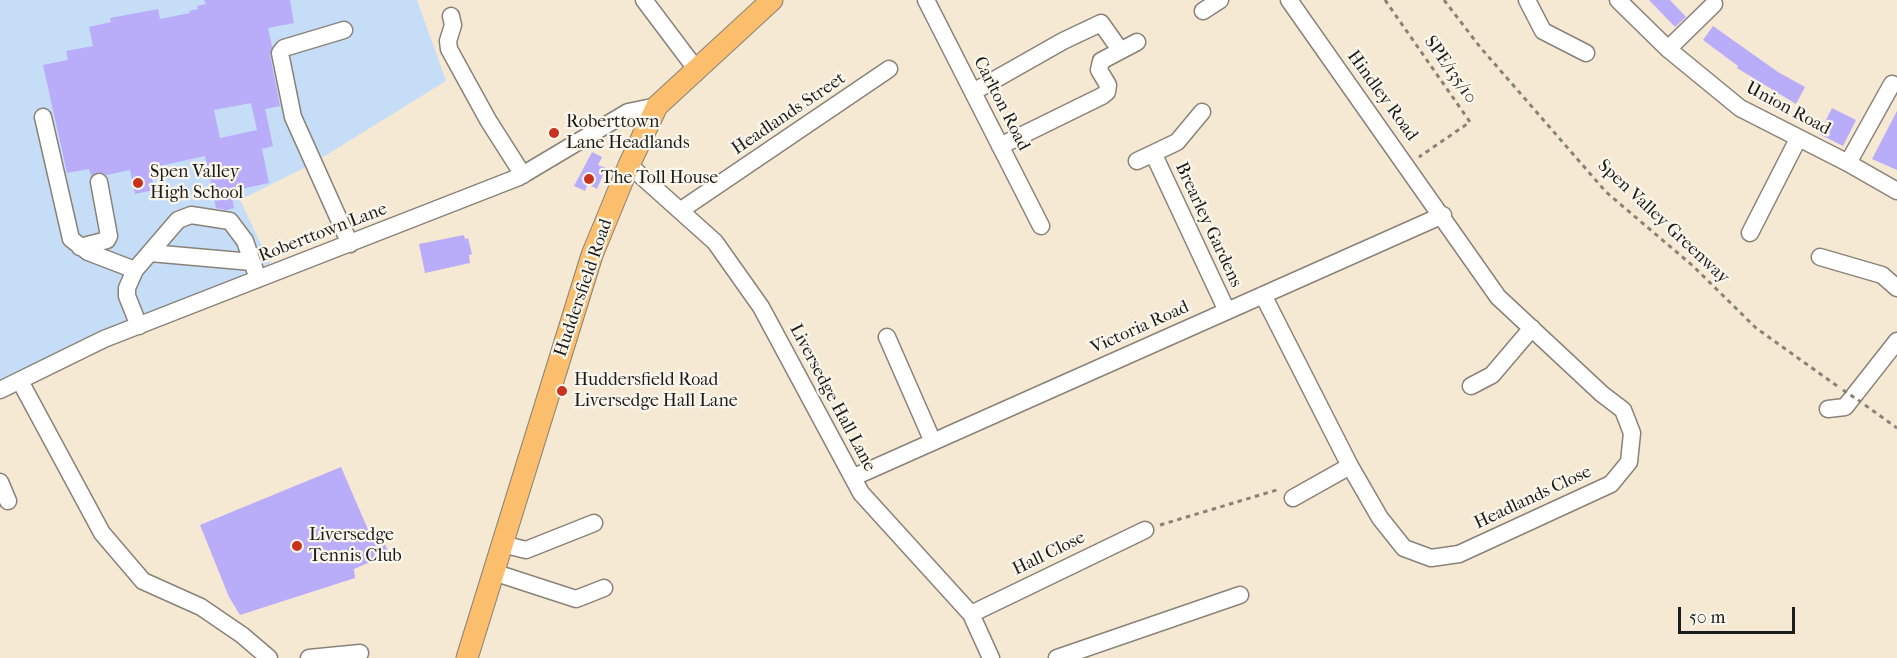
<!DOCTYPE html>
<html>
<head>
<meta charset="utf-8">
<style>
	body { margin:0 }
	#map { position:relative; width:1897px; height:658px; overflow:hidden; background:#f6e9d4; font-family:"IM FELL French Canon",serif }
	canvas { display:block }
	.scale { position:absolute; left:1678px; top:607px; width:117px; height:27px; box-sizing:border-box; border:3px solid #1c1c1c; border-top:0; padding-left:8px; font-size:18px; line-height:21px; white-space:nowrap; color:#1c1c1c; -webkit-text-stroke:4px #fbf7ec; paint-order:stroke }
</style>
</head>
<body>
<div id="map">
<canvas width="1897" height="658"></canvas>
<div class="scale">50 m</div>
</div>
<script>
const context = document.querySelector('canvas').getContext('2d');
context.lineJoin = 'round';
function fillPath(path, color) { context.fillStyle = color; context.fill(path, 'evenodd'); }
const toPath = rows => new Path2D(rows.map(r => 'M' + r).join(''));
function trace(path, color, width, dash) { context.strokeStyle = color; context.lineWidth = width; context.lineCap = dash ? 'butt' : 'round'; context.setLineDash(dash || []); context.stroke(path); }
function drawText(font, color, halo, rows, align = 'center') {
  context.font = font + ' "IM FELL French Canon",serif'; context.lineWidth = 4.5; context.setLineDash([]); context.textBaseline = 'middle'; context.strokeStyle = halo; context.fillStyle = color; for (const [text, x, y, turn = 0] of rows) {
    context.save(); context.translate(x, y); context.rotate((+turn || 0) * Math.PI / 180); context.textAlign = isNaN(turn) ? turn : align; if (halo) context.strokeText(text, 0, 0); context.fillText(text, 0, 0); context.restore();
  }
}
const built = toPath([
	[0,0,417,0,446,81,310,165,240,200,271,265,100,331,0,382]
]);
const building = toPath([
	[204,0,290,0,294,23,268,28,272,46,270,55,280,106,265,109,273,146,262,149,269,183,231,191,234,208,226,210,216,208,205,156,150,168,154,190,135,194,130,170,107,175,98,172,91,176,89,169,67,173,43,65,68,60,66,51,93,46,89,27,111,22,110,18,158,9,160,19,190,13,189,11,198,9,197,6,206,4],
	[251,103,257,130,220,138,214,110],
	[1649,0,1670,0,1686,17,1675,27],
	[1713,26,1778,72,1805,87,1796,104,1737,68,1738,66,1703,40],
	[1832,108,1856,120,1843,146,1819,134],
	[1897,111,1897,170,1872,159],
	[592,152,602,157,598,165,606,168,597,189,588,184,585,191,574,186],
	[464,235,465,239,468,238,472,254,469,255,470,263,425,273,419,244],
	[341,467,373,541,382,537,389,554,354,569,355,578,240,615,229,597,200,525]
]);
const path = toPath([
	[1385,0,1470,122,1419,157],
	[1444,0,1480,47,1606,192,1693,266,1756,328,1840,388],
	[1865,405,1897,428],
	[1160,525,1280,489]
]);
const minor = toPath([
	[644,0,696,69],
	[926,0,1041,226],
	[1527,0,1543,31,1586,53],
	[1618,0,1668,49,1740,108,1848,163,1897,191],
	[1203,11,1220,0],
	[451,16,453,25,448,41,449,49,488,120,523,175],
	[344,30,284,48,280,53,293,117,350,244],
	[1668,49,1714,4],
	[973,92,1063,41,1101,23,1118,47],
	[43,117,71,239,88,252,135,270],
	[1000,146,1102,96,1107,92,1108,85,1099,70,1101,61,1137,42],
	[1154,155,1227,311],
	[1137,161,1177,142,1202,112],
	[1848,163,1892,84],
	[629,165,715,242,761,307,861,493,971,614,991,658],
	[681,210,889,69],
	[1750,233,1798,139],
	[80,247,107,240,109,236,99,182],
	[150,253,252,262],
	[1820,257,1882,275,1897,288],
	[1263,295,1350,466,1380,518,1404,548,1431,558,1459,554,1611,484,1629,462,1632,433,1623,410,1602,394,1498,297,1289,0],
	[139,326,127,296,127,288,135,270,178,220,191,215,230,221,245,241,258,279],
	[887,337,933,442],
	[20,381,102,533,143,581,201,607,242,635,269,658],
	[1471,386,1492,375,1532,328],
	[0,390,104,339,519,177,628,112,657,106],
	[1828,409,1845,407,1897,341],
	[854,477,1443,215],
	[0,482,8,501],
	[1293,498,1350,466],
	[502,544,526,550,594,523],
	[493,572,576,599,604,588],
	[971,614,1145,530],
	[309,658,360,653],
	[1057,658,1240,595]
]);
const major = toPath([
	[467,658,592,255,629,165,657,106,772,0]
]);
const pathBridge = toPath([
	[1843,390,1861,402]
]);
const markers = [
	[554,133,6,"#c8321e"],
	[589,179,6,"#c8321e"],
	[138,183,6,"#c8321e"],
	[562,391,6,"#c8321e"],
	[297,546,6,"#c8321e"]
];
const streetNames = [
	["SPE/135/10",1450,70,55],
	["Hindley Road",1382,96,54],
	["Carlton Road",1001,104,63],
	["Union Road",1788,109,28],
	["Headlands Street",789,114,-34],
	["Spen Valley Greenway",1663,222,43],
	["Brearley Gardens",1208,225,65],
	["Roberttown Lane",323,233,-21],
	["Huddersfield Road",584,288,-71],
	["Victoria Road",1140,328,-24],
	["Liversedge Hall Lane",832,398,62],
	["Headlands Close",1533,498,-25],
	["Hall Close",1049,554,-26]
];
const poiNames = [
	["Roberttown",566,123],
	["Lane Headlands",566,144],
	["Spen Valley",150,173],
	["High School",150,194],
	["The Toll House",601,179],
	["Huddersfield Road",574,381],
	["Liversedge Hall Lane",574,402],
	["Liversedge",309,536],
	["Tennis Club",309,557]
];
fillPath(built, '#c6ddf8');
fillPath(building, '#b9acf9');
trace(minor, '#898278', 19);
trace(major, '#898278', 23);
trace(path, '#898278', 3, [4.5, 4.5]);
trace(minor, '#fff', 16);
trace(major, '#fabe6d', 21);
trace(pathBridge, '#898278', 3, [4.5, 4.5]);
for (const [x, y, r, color] of markers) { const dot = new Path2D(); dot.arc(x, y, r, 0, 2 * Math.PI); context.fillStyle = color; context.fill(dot); trace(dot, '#fbf7ec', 2); }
drawText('18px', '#1c1c1c', '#fbf7ec', streetNames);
drawText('18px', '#1c1c1c', '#fbf7ec', poiNames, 'left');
</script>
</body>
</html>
